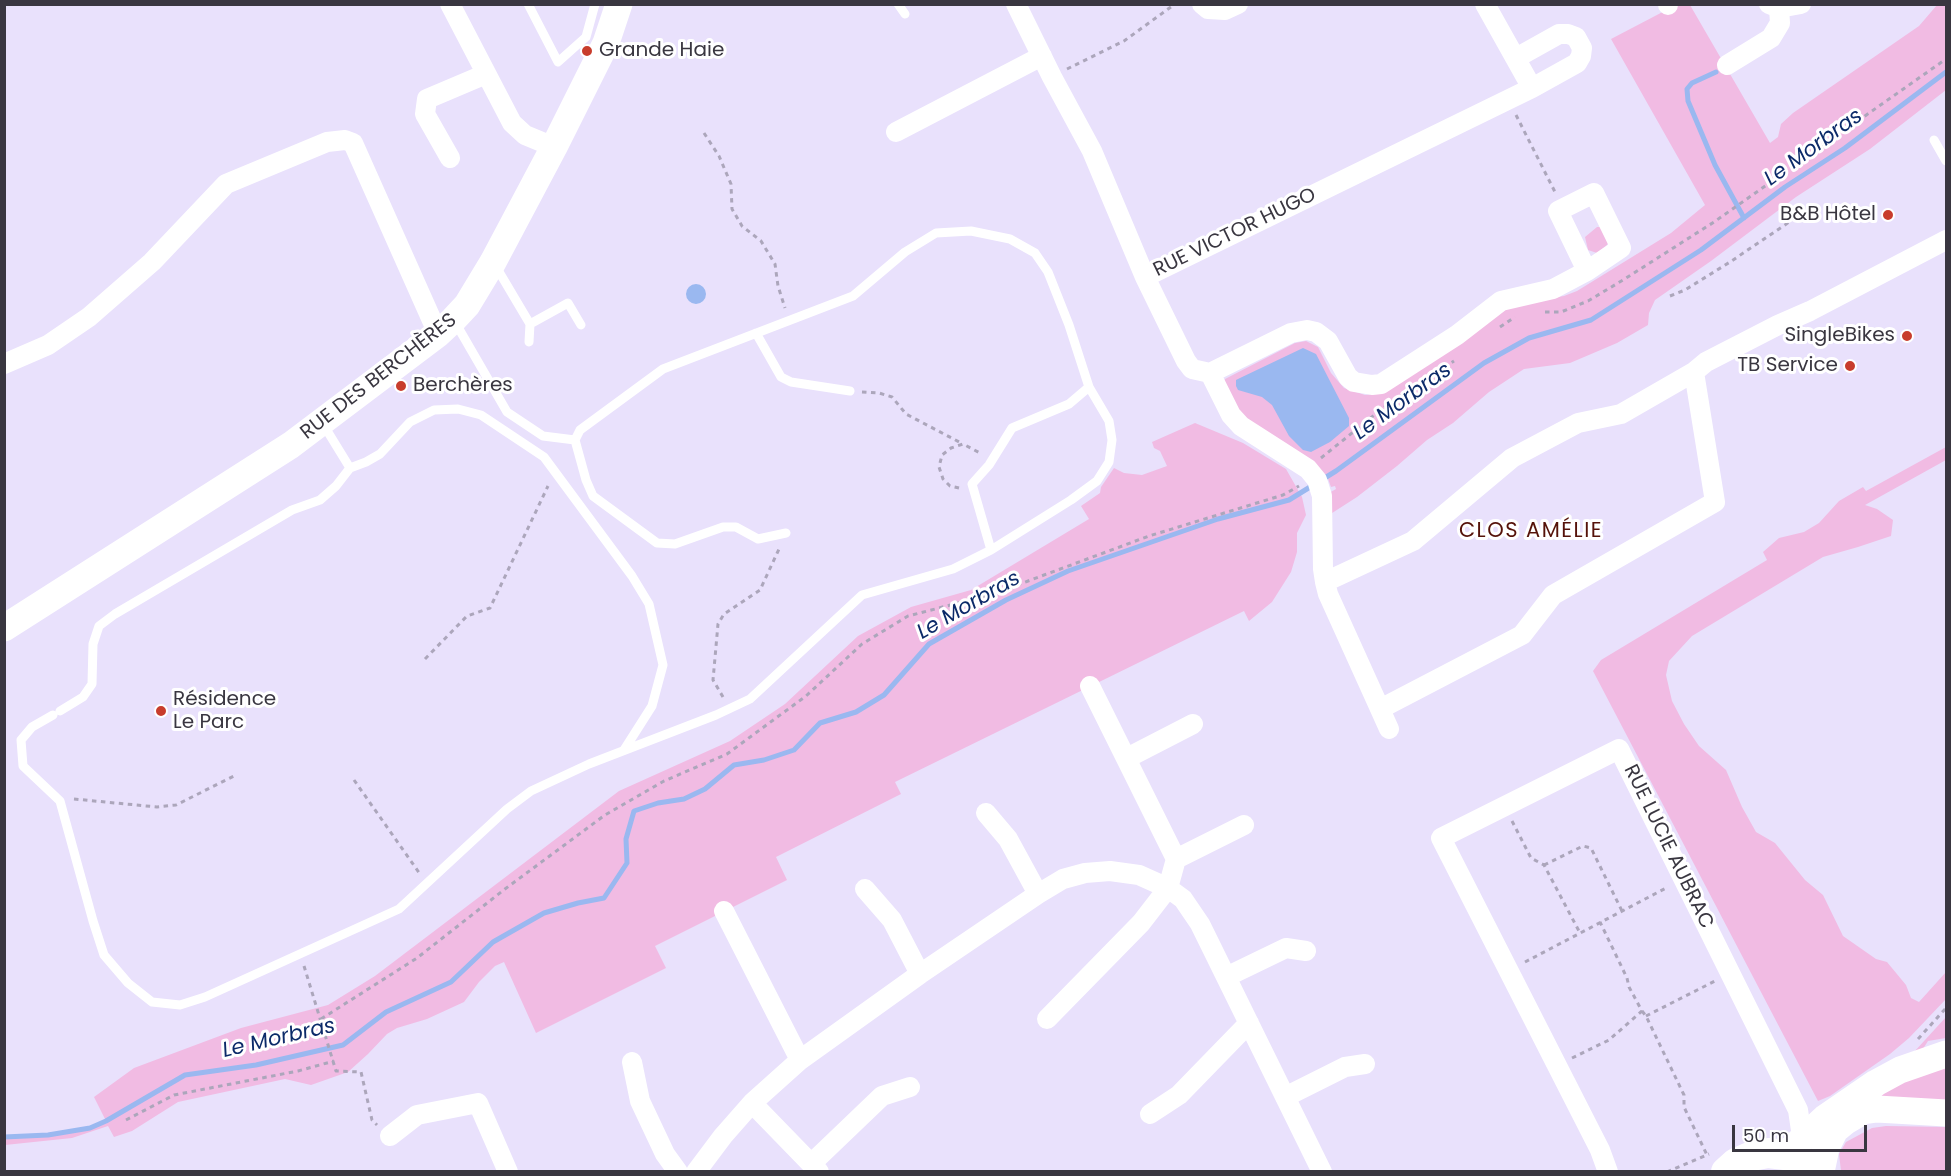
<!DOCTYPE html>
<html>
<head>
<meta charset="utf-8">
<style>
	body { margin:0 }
	#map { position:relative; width:1951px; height:1176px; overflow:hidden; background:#e9e1fc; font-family:Poppins,sans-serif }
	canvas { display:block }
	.frame { position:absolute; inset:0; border:6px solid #393640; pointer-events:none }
	.scale { position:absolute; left:1732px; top:1125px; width:135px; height:27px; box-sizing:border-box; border:3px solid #393640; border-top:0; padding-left:8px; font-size:18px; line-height:21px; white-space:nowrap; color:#393640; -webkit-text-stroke:4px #fff; paint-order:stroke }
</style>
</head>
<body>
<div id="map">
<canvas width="1951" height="1176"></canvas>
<div class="frame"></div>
<div class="scale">50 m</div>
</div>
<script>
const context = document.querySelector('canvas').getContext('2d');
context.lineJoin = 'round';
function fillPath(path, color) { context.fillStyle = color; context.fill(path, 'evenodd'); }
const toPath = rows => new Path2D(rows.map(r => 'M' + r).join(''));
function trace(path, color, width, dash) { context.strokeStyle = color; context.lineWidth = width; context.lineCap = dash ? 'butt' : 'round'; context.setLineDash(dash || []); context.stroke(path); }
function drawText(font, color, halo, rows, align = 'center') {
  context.font = font + ' Poppins,sans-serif'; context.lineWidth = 6; context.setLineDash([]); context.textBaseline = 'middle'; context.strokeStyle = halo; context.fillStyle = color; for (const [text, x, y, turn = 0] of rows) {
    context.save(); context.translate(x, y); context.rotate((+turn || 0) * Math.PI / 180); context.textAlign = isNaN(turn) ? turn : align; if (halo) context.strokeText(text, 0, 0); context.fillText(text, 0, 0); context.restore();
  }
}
const green = toPath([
	[1676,5,1690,5,1770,143,1778,137,1781,124,1793,113,1919,26,1937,5,1946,5,1946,90,1870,149,1796,197,1711,261,1655,300,1649,313,1648,325,1617,343,1570,363,1524,369,1489,392,1453,423,1427,440,1397,466,1357,497,1329,515,1329,493,1336,489,1335,486,1331,487,1327,476,1315,465,1267,436,1241,413,1223,384,1225,379,1295,343,1306,341,1318,347,1331,373,1344,388,1365,395,1385,393,1389,386,1514,304,1564,296,1577,291,1671,233,1705,205,1611,39],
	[1597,227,1601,227,1609,241,1607,245,1597,253,1588,250,1585,237],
	[1195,423,1243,443,1286,469,1302,497,1306,515,1297,533,1297,552,1291,572,1272,602,1249,621,1244,611,895,782,901,794,776,857,787,880,655,946,666,968,536,1033,504,962,495,966,479,982,464,1002,427,1019,397,1028,387,1034,368,1054,348,1072,311,1085,285,1079,178,1102,132,1131,114,1137,108,1126,72,1138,5,1145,4,1137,48,1135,91,1128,106,1121,94,1097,134,1068,241,1028,328,1005,375,976,619,791,730,741,785,704,858,636,911,607,971,590,1089,519,1081,506,1100,493,1101,487,1114,468,1124,473,1142,475,1167,466,1160,451,1154,448,1152,442],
	[1946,447,1946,460,1865,505,1877,509,1893,520,1891,536,1858,547,1823,557,1692,636,1669,661,1666,675,1672,701,1684,724,1699,746,1726,770,1742,807,1756,832,1775,843,1805,880,1823,895,1843,936,1876,959,1887,962,1906,985,1911,998,1919,1002,1946,972,1946,999,1909,1038,1890,1054,1830,1096,1818,1101,1593,671,1601,660,1767,560,1763,552,1779,538,1804,532,1819,523,1839,501,1863,487,1866,491],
	[1946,1017,1946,1038,1928,1041,1921,1052,1914,1052],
	[1946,1062,1946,1106,1859,1102],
	[1886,1126,1946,1127,1946,1171,1841,1171,1839,1154,1846,1142,1872,1128]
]);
const water = toPath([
	'686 294a10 10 0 1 1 20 0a10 10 0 1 1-20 0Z',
	[1303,348,1316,354,1349,418,1349,426,1330,442,1311,452,1303,450,1289,436,1272,405,1262,397,1238,390,1236,386,1236,380,1240,378]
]);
const stream = toPath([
	[1716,72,1692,83,1687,89,1688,101,1715,165,1744,218],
	[4,1137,48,1135,90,1128,106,1121,185,1075,256,1065,343,1045,386,1012,451,982,493,942,544,913,578,903,604,898,627,863,626,839,634,811,658,803,684,799,705,789,734,765,764,760,794,750,820,723,856,712,884,695,929,644,1006,600,1068,571,1218,519,1289,500,1336,471,1484,363,1529,338,1591,320,1701,250,1785,187,1845,148,1946,72]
]);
const path = toPath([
	[1067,69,1124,41,1175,4],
	[1516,115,1555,192],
	[704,133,719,156,731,184,732,209,742,226,761,241,775,264,778,286,785,308],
	[1670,296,1685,290,1730,262,1807,210],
	[1545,312,1561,312,1588,301,1623,280,1714,222,1946,59],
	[1500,327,1515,317],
	[862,392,879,393,892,397,906,414,963,444],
	[1321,458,1383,408,1454,361],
	[959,488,950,486,943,479,939,467,942,455,951,448,963,444,982,454],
	[425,659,467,616,490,608,548,486],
	[723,697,713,680,718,624,724,614,760,590,779,549],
	[354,780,420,874],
	[74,799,157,807,176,805,234,776],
	[1512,821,1531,858,1544,865,1580,933],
	[1544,865,1583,846,1591,848,1622,911],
	[1525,962,1668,887],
	[304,966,336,1071,361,1072,372,1120,377,1125],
	[1642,1011,1646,1016,1684,1095,1684,1107,1707,1155],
	[1646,1016,1715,981],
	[321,1019,417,958,505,889,605,815,664,781,727,754,806,696,862,644,908,616,993,594,1149,536,1283,495,1299,486],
	[1918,1039,1946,1008],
	[1572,1058,1609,1040,1642,1011,1629,987,1627,978,1600,922],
	[126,1120,174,1095,298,1071,334,1061],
	[1667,1172,1709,1154]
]);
const lane = toPath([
	[528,4,558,62,586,37,595,4],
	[898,4,905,14],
	[1934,140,1946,161],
	[495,265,530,324,568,303,581,325],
	[455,322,507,412,543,436,575,440],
	[756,333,781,377,791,382,850,391],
	[529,342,530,324],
	[323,424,350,468],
	[575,440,586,480,593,496,657,543,675,544,723,527,736,527,758,539,786,533],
	[991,550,972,484,989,465,1012,428,1069,404,1089,387],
	[60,711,83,697,92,684,93,644,99,626,115,614,292,510,320,500,336,486,350,468,366,462,380,454,410,422,434,410,458,409,481,415,544,457,632,576,649,604,663,665,652,706,624,750],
	[53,715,32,727,21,740,23,766,60,801,93,921,104,955,128,983,152,1002,180,1005,205,997,399,909,507,809,531,791,589,764,716,715,750,699,862,595,953,569,991,550,1071,500,1097,481,1109,462,1112,440,1109,421,1089,387,1069,325,1048,272,1035,253,1010,239,971,231,936,233,905,252,853,296,663,369,580,430,575,440]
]);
const street = toPath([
	[450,4,512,123,525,135,554,147],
	[1016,4,1052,77,1092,151,1145,277,1532,88,1485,4],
	[1202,4,1208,9,1225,10,1238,4],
	[1668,4,1668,5],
	[1769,4,1779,8,1801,4],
	[1516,58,1559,34,1568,34,1576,37,1582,48,1581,56,1577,63,1532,88],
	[1727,65,1771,38,1780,23,1779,8],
	[896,132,1042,56],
	[450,158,425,114,427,99,486,74],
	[1145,277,1186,361,1192,369,1210,373,1291,333,1307,330,1316,332,1328,341,1348,377,1354,382,1372,385,1381,384,1457,335,1501,301,1553,289,1587,271,1621,248,1594,193,1558,211,1587,271],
	[4,364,48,345,89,317,152,262,226,184,327,142,345,140,353,143,438,334],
	[1694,372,1715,502,1553,595,1522,635,1380,709,1328,594,1325,582,1413,541,1512,458,1578,423,1621,414,1694,372,1706,362,1778,325,1810,311,1946,240],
	[1210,373,1231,415,1241,426,1308,469,1317,480,1322,496,1323,569,1325,582],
	[1380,709,1389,729],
	[1127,758,1193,724],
	[986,813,1008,839,1038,894],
	[1176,859,1244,825],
	[865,889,892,920,920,974],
	[724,911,800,1060],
	[1226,977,1286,948,1306,951],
	[1047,1019,1141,923,1168,888,1176,859,1090,686],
	[632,1062,640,1101,665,1154,678,1172],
	[1285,1097,1345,1067,1365,1064],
	[752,1103,819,1172],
	[1150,1114,1179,1095,1249,1023],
	[390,1136,417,1115,478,1103,508,1172],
	[811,1164,882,1096,910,1087],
	[696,1172,723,1136,752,1103,800,1060,920,974,1038,894,1063,879,1085,873,1110,871,1139,875,1168,888,1183,899,1200,924,1322,1172],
	[1608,1172,1600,1150,1441,838,1619,749,1798,1110,1802,1137]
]);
const secondary = toPath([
	[4,628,291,445,438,334,453,320,467,305,493,262,554,147,606,43,619,4],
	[1785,1155,1825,1118,1876,1083,1900,1070,1946,1054],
	[1821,1172,1826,1148,1835,1130,1846,1121,1863,1111,1877,1109,1946,1113]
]);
const primary = toPath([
	[1726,1172,1736,1163,1752,1156,1768,1153,1785,1155,1798,1159,1815,1172]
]);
const markers = [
	[587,51,6,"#c83c2c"],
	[1888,215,6,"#c83c2c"],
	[1907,336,6,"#c83c2c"],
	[1850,366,6,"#c83c2c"],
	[401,386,6,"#c83c2c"],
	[161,711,6,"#c83c2c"]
];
const poiNames = [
	["Grande Haie",599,51],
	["B&B Hôtel",1876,215,"right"],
	["SingleBikes",1895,336,"right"],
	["TB Service",1838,366,"right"],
	["Berchères",413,386],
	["Résidence",173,700],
	["Le Parc",173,723]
];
const streetNames = [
	["RUE VICTOR HUGO",1235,233,-26],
	["RUE DES BERCHÈRES",379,377,-38],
	["RUE LUCIE AUBRAC",1668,847,64]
];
const waterNames = [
	["Le Morbras",1814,148,-36],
	["Le Morbras",1403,402,-36],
	["Le Morbras",969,606,-30],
	["Le Morbras",279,1039,-13]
];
const neighbourhoodNames = [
	["CLOS AMÉLIE",1531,532]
];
fillPath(green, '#f1bbe3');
fillPath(water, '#9ab8f0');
trace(stream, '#9ab8f0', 5);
trace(path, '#aca6bb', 3, [4.5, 4.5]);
trace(lane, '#fff', 9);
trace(street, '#fff', 20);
trace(secondary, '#fff', 27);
trace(primary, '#fff', 30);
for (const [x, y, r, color] of markers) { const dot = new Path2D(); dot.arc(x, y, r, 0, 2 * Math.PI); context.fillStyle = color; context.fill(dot); trace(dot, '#fff', 2); }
drawText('20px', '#393640', '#fff', poiNames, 'left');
drawText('20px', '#393640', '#fff', streetNames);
drawText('italic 21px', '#0c2a69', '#fff', waterNames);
context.letterSpacing = '1.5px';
drawText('21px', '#55120a', '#fff', neighbourhoodNames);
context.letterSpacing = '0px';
</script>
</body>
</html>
